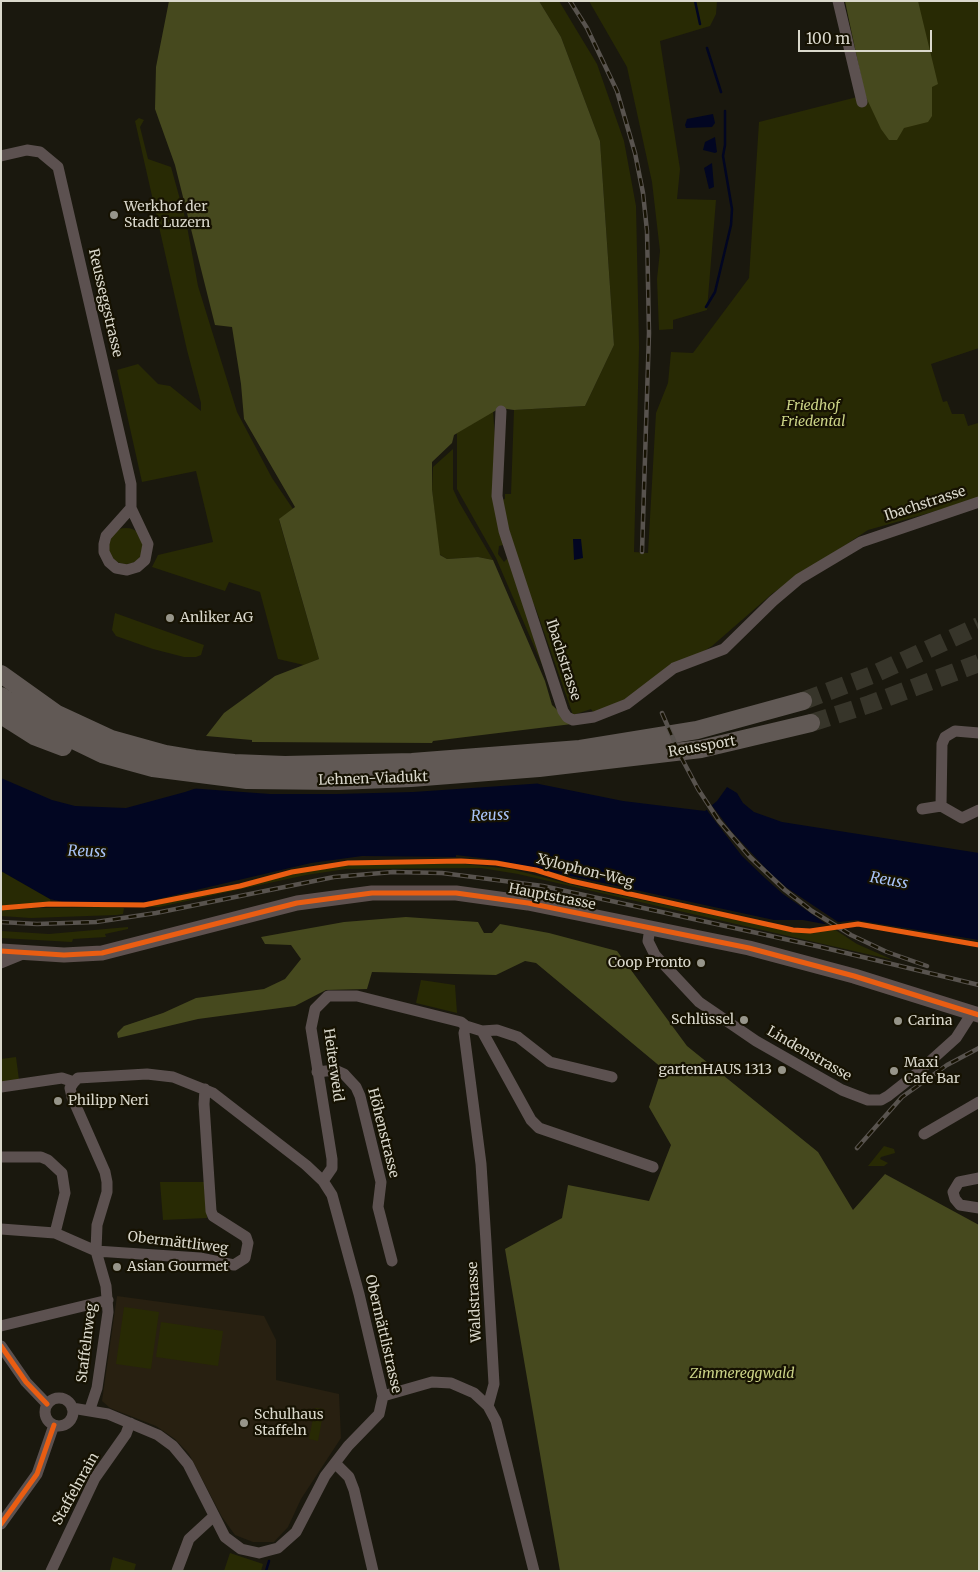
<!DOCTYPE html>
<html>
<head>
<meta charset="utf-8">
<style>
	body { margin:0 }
	#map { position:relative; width:980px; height:1572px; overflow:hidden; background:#1a180e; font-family:Merriweather,serif }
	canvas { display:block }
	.frame { position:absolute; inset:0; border:2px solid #dad8cc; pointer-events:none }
	.scale { position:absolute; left:798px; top:30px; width:134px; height:22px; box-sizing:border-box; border:2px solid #dad8cc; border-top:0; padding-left:6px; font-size:15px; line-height:18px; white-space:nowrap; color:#dad8cc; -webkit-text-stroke:4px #161202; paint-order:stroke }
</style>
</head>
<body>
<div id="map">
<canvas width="980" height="1572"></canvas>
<div class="frame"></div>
<div class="scale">100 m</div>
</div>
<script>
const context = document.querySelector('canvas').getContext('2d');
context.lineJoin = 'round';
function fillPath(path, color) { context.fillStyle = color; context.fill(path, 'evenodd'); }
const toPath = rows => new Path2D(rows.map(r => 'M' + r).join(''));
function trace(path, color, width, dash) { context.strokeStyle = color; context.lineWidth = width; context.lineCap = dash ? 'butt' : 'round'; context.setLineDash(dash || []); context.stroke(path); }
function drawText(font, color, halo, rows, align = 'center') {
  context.font = font + ' Merriweather,serif'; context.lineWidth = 4.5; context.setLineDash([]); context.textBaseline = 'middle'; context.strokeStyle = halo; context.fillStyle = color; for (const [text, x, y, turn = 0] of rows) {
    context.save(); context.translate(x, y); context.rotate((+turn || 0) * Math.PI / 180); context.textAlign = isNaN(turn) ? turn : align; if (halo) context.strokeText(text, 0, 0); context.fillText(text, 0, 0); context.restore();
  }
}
const education = toPath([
	[117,1296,264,1316,276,1340,276,1380,339,1394,341,1438,301,1499,288,1527,274,1542,253,1542,235,1535,222,1517,189,1454,175,1439,156,1426,110,1408,102,1401]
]);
const green = toPath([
	[539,1,559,1,597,64,624,141,636,206,639,347,634,552,648,553,656,413,668,383,671,352,693,353,749,278,759,122,865,95,845,1,979,1,979,348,931,364,943,402,947,401,952,414,964,414,968,426,978,423,979,499,868,530,773,593,712,646,628,700,593,712,591,709,573,715,536,609,524,585,501,500,505,499,505,494,511,494,514,410,585,406,614,345,600,141,561,37],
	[589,1,717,1,716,14,710,26,660,41,680,169,677,199,716,200,707,310,673,320,673,329,659,330,657,279,660,251,652,182,627,67],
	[139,118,144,120,140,127,148,159,171,167,186,221,198,286,237,412,272,478,293,509,279,520,319,659,304,665,278,659,260,592,229,582,225,591,152,567,158,555,213,542,196,471,142,482,117,370,138,364,158,384,170,386,201,411,201,403,187,350,135,121],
	[493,411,503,545,499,546,498,554,504,562,508,558,546,674,496,558,457,489,457,433],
	[453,449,453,489,459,502,493,560,478,557,447,559,439,554,432,489,433,467],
	'108 546a18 18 0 1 1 36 0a18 18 0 1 1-36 0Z',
	[115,613,204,645,201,655,196,657,184,657,153,649,116,636,112,630],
	[455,863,511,869,581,887,792,932,812,933,834,929,857,944,893,960,518,874,481,868,346,869,306,875,159,907,148,907,291,874,337,867,359,864],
	[1,871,50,899,51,905,1,907],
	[39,908,108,907,124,908,123,914,116,915,31,918,1,916,1,910],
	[128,927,128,929,105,934,106,937,73,939,72,942,1,938,1,931,49,934],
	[421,980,455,985,457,1013,416,1003],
	[16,1057,19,1080,1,1083,1,1059],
	[884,1146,894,1149,895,1153,881,1157,880,1159,888,1163,884,1166,868,1166],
	[160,1182,205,1182,207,1218,163,1220],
	[124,1307,159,1312,151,1369,116,1364],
	[161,1322,223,1331,218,1366,156,1357],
	[315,1408,324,1409,318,1441,309,1439],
	[230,1553,263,1564,261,1571,224,1571],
	[113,1557,136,1564,134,1571,110,1570]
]);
const forest = toPath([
	[169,1,539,1,561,37,600,141,614,345,585,406,514,410,500,408,454,435,452,443,432,462,432,489,440,555,447,559,478,557,493,560,545,681,552,705,572,724,433,741,432,743,252,742,252,740,206,736,224,713,275,676,319,659,279,519,295,507,244,419,241,384,232,327,215,325,175,165,155,109,156,67],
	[845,1,918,1,938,84,932,87,932,116,928,122,904,128,897,140,889,140,881,129,865,95],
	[406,917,478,922,484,933,492,933,500,924,549,933,617,951,687,1046,818,1152,853,1210,885,1174,979,1225,979,1571,560,1571,505,1249,562,1218,568,1185,649,1201,671,1145,649,1107,662,1068,536,963,525,961,496,975,372,972,367,989,326,990,295,1006,198,1019,118,1038,117,1033,124,1026,163,1013,196,998,264,989,285,979,301,959,291,945,265,944,261,937,344,922]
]);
const water = toPath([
	[713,114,715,123,712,127,686,128,685,125,687,119],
	[715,137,717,152,715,153,703,150,705,142],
	[712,163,714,187,709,189,704,168],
	[573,539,581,539,583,558,574,560],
	[508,764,539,784,623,801,705,811,717,801,727,787,737,793,743,803,754,812,782,822,979,853,979,940,856,920,824,924,803,920,774,920,497,860,456,855,456,857,362,856,311,863,145,902,63,902,50,899,1,871,1,778,52,800,75,806,126,808,185,792,264,765]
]);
const pier = toPath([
	[509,762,545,783,413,792,337,794,270,794,188,788,264,763],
	[710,803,732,832,769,872,787,888,841,924,829,926,783,894,765,878,742,856,709,813,705,807]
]);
const stream = toPath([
	[695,1,700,24],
	[707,48,721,92],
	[706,307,715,292,731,225,732,209,723,156,725,145,725,111],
	[266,1571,269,1561]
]);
const highwayTunnel = toPath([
	[803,701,872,675,979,626],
	[811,723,870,704,979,663]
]);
const minor = toPath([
	[838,1,862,102],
	[1,156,27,150,40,152,58,167,131,484,131,508,148,544,145,560,137,567,127,570,116,568,109,562,104,552,104,544,106,536,131,508],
	[501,411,497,496,504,531,563,711,567,717,573,720,594,717,627,704,674,668,724,649,773,601,799,579,861,542,979,502],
	[941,806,962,818,979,810],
	[922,809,941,806,942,744,945,737,955,731,979,733],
	[650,928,648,941,655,955,699,1002,756,1041,842,1090,868,1100,881,1100,888,1096,916,1074,956,1038,972,1013],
	[1,963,23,954],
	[466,1026,464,1033,481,1164,486,1242,494,1384,488,1406],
	[482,1031,531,1120,539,1128,653,1167],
	[317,1072,335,1070,344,1074,356,1087,360,1096,381,1182,378,1207,392,1261],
	[74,1082,70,1088,72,1097,105,1172,107,1182,107,1192,97,1225,96,1251,106,1286,108,1312,97,1388,90,1409],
	[1,1087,62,1078,74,1082,78,1078,147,1074,173,1077,213,1093,306,1165,323,1181,332,1195,359,1294,383,1396,379,1414,348,1446,325,1476,296,1532,278,1548,259,1553,241,1549,225,1537,188,1464,173,1446,158,1435,108,1414,72,1408],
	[924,1134,979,1102],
	[1,1157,41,1157,48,1160,62,1173,65,1193,55,1233],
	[979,1178,959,1182,953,1192,955,1199,960,1205,979,1208],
	[323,1181,332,1168,332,1159,311,1028,315,1009,328,996,357,996,461,1022,466,1026,482,1031,497,1030,518,1037,550,1062,612,1077],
	[1,1229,55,1233,96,1251],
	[96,1251,200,1258,234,1265,245,1258,248,1243,246,1237,213,1216,211,1211,204,1104,205,1089],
	[1,1326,108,1300],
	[1,1346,26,1382,47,1404],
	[383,1396,432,1382,451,1383,474,1393,488,1406,496,1421,534,1571],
	'45 1412a14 14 0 1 1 28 0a14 14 0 1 1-28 0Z',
	[335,1463,349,1477,354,1490,373,1571],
	[1,1524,37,1474,54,1425],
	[51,1571,95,1478,126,1434,130,1423],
	[177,1571,189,1539,214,1516]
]);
const major = toPath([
	[1,951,64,955,102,953,297,903,372,893,456,893,528,903,749,948,854,976,979,1015]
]);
const highway = toPath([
	[1,674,57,714,111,739,165,754,195,759,234,763,285,765,412,762,580,749,697,730,803,701],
	[1,696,42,725,102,754,153,768,247,780,338,781,411,778,539,768,701,749,811,723],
	[1,715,34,736,63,747]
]);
const rail = toPath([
	[570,1,587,28,617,91,635,153,643,193,647,231,649,333,642,552],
	[662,713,681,757,698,789,719,821,750,857,785,890,812,911,851,935,887,952,927,966],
	[1,922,37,924,96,922,156,913,334,877,393,872,442,873,543,886,821,947,979,985],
	[857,1148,902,1097,947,1065,979,1048]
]);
const cycleway = toPath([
	[1,908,49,904,144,905,240,886,292,872,348,863,461,861,496,863,536,870,571,881,793,930,810,931,858,924,979,945],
	[1,951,64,955,102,953,297,903,372,893,456,893,528,903,749,948,854,976,979,1015],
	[1,1346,26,1382,47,1404],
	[1,1524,37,1474,54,1425]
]);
const markers = [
	[114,215,5,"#97958a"],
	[170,618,5,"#97958a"],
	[701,963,5,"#97958a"],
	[744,1020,5,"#97958a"],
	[898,1021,5,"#97958a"],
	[782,1070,5,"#97958a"],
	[894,1071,5,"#97958a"],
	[58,1101,5,"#97958a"],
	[117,1267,5,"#97958a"],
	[244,1423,5,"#97958a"]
];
const poiNames = [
	["Werkhof der",124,207],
	["Stadt Luzern",124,223],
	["Anliker AG",180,618],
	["Coop Pronto",691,963,"right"],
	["Schlüssel",734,1020,"right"],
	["Carina",908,1021],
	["Maxi",904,1063],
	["Cafe Bar",904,1079],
	["gartenHAUS 1313",772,1070,"right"],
	["Philipp Neri",68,1101],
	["Asian Gourmet",127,1267],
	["Schulhaus",254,1415],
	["Staffeln",254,1431]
];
const streetNames = [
	["Reusseggstrasse",105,303,77],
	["Ibachstrasse",925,504,-18],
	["Ibachstrasse",563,660,72],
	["Reussport",702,747,-10],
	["Lehnen-Viadukt",373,779,-2],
	["Xylophon-Weg",585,871,14],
	["Hauptstrasse",552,897,11],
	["Lindenstrasse",809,1054,30],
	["Heiterweid",333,1065,82],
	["Höhenstrasse",383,1133,76],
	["Obermättliweg",178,1243,7],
	["Waldstrasse",475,1302,-93],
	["Obermättlistrasse",383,1334,77],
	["Staffelnweg",87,1343,-83],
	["Staffelnrain",76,1489,-61]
];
const parkNames = [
	["Friedhof",813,406],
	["Friedental",813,422],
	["Zimmereggwald",742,1374]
];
const waterNames = [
	["Reuss",490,816,-2],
	["Reuss",87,852,2],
	["Reuss",889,881,10]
];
fillPath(education, '#282011');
fillPath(green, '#282a04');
fillPath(forest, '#46491e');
fillPath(water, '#020622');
fillPath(pier, '#1a180e');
trace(stream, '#020622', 2.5);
trace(highwayTunnel, '#37352a', 18, [18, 9]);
trace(minor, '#5c5150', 11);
trace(major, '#5e514f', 15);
trace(highway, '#615955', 18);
trace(rail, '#58534e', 4.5);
trace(rail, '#161202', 2.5, [8]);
trace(cycleway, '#e95d12', 5);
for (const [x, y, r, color] of markers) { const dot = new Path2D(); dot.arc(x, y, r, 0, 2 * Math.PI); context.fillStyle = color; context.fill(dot); trace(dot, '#161202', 2); }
drawText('14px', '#dad8cc', '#161202', poiNames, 'left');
drawText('14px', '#dad8cc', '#161202', streetNames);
drawText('italic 14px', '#cad286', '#161202', parkNames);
drawText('italic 15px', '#a9c4f8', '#161202', waterNames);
</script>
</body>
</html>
